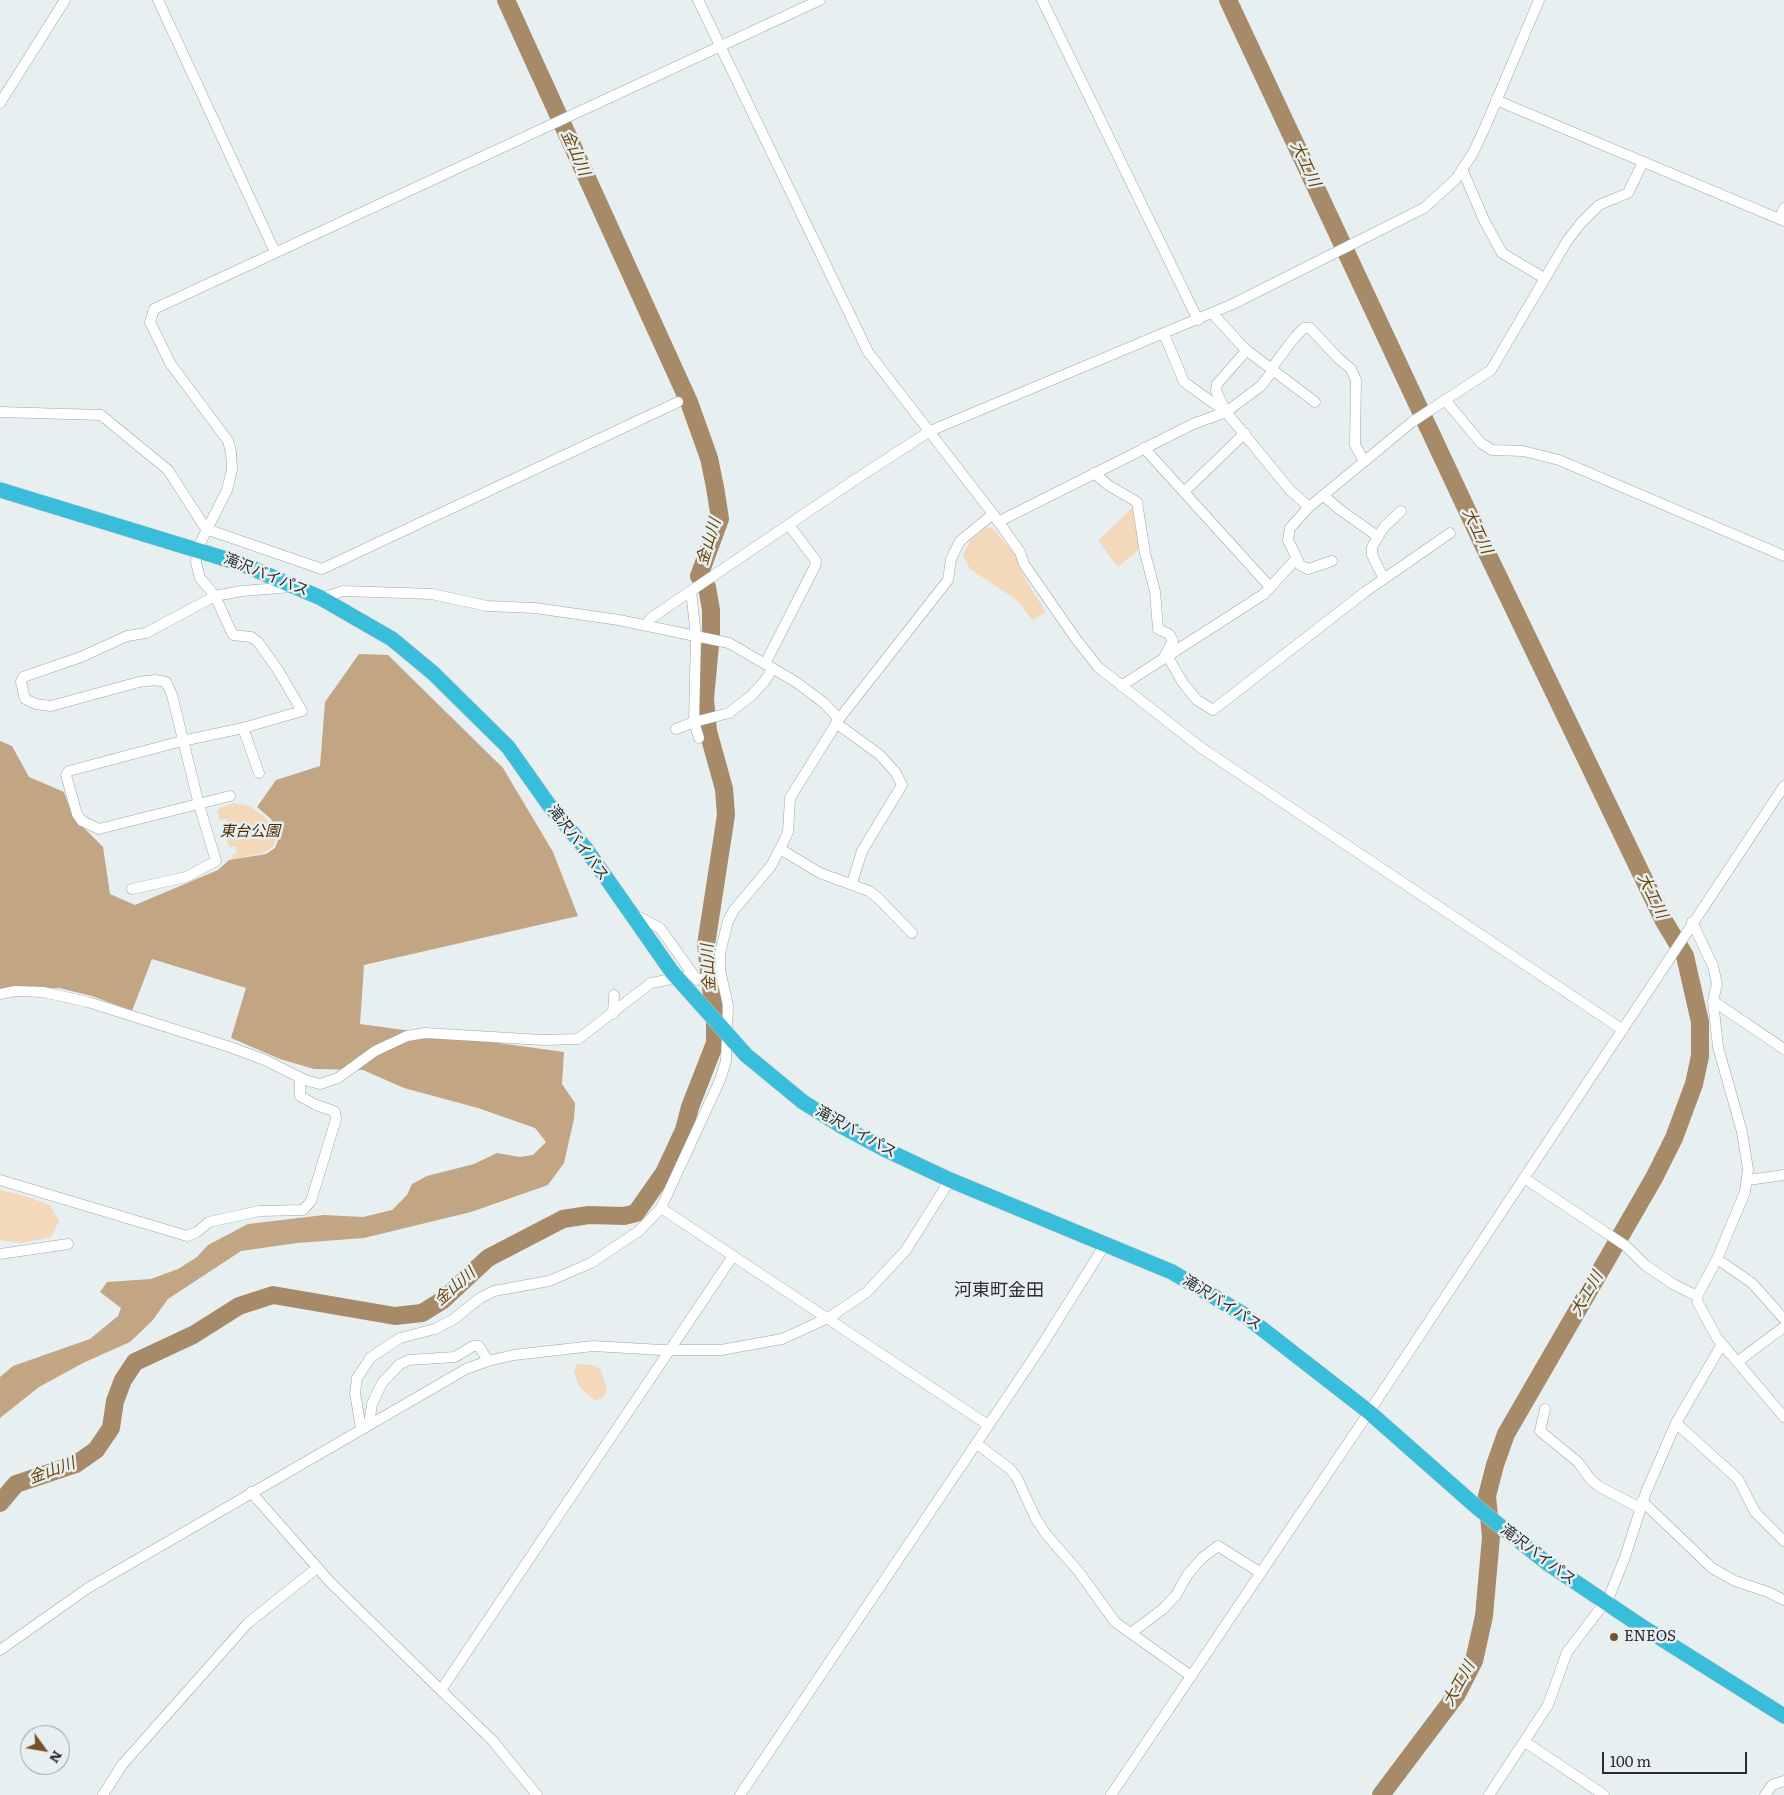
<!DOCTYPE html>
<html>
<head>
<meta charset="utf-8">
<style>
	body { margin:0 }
	#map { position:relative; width:1784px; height:1795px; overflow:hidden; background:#e7eff1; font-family:Literata,serif }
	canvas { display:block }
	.north { position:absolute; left:20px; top:1725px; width:50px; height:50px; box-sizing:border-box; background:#e7eff1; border:1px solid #9ca2a3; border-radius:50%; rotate:122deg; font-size:14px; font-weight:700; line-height:20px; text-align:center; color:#2b2e2e }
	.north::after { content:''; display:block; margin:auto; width:18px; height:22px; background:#74532a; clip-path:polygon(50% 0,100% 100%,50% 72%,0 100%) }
	.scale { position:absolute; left:1602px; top:1752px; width:145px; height:22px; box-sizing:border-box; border:2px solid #2b2e2e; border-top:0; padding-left:6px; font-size:15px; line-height:18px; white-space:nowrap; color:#2b2e2e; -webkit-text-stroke:4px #e7eff1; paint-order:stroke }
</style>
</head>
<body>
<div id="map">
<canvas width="1784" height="1795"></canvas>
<div class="north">N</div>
<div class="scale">100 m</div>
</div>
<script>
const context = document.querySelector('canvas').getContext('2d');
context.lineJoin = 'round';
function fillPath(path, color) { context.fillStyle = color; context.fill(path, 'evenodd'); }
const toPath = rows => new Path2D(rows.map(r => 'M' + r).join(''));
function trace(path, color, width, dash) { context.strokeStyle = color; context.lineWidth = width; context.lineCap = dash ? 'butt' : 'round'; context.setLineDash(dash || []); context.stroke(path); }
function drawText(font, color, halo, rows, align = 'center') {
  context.font = font + ' Literata,"Noto Sans JP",serif'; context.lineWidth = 5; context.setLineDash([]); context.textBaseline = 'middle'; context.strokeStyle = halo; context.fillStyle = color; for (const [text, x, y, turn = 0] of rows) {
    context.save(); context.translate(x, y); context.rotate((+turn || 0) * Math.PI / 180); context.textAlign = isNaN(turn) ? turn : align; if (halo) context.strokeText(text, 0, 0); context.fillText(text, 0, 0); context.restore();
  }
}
const green = toPath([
	[1135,505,1142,547,1118,567,1098,541],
	[986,527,993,529,1015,554,1025,579,1046,612,1032,620,1017,600,970,569,963,555,970,541],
	[233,803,249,806,264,816,277,838,273,847,263,853,233,859,232,855,237,853,236,847,230,847,228,843,225,830,229,828,227,819,220,820,217,812,220,808],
	[0,1190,25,1196,50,1205,59,1221,51,1237,21,1243,0,1240],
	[577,1364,593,1365,601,1370,607,1389,603,1397,595,1401,579,1386,574,1372]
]);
const forest = toPath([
	[359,654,388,655,503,768,553,852,578,916,364,965,360,1024,564,1052,562,1084,575,1103,574,1119,564,1163,548,1185,471,1212,364,1238,297,1243,241,1251,168,1299,152,1321,130,1342,83,1363,39,1387,0,1418,0,1377,13,1366,90,1339,118,1316,121,1308,100,1292,107,1282,151,1279,178,1269,197,1257,208,1245,248,1224,324,1215,363,1217,392,1210,407,1195,412,1184,427,1176,474,1164,497,1153,520,1157,533,1155,546,1142,535,1128,478,1108,404,1088,363,1070,314,1069,280,1059,231,1038,246,988,152,959,132,1011,92,996,59,988,0,991,0,741,12,746,29,777,64,792,73,817,103,847,110,894,135,905,218,870,229,860,266,854,275,848,279,838,271,819,257,807,276,780,320,766,325,702]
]);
const river = toPath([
	[1228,0,1488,555,1664,921,1685,956,1700,1022,1700,1056,1694,1084,1674,1138,1654,1178,1506,1434,1495,1465,1487,1496,1491,1537,1484,1616,1474,1661,1457,1694,1381,1795],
	[0,1503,16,1484,76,1464,96,1450,111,1428,115,1401,123,1380,135,1362,193,1335,239,1306,273,1295,395,1316,422,1313,443,1300,488,1258,563,1219,589,1215,624,1216,636,1213,664,1173,684,1130,690,1107,715,1043,715,1021,706,945,726,815,724,789,708,731,705,699,711,634,711,610,707,587,699,576,720,519,715,487,709,458,689,402,506,0]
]);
const minor = toPath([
	[158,0,275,252],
	[698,0,868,352,993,514,1020,552,1024,564,1076,639,1098,667,1200,747,1623,1030],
	[1042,0,1198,320],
	[1496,100,1784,221],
	[0,103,65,0],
	[1462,169,1484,220,1502,253,1544,278],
	[1779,219,1784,208],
	[1212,313,1245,349,1315,402],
	[1164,334,1184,382,1226,412,1290,490,1309,507],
	[1271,369,1295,337,1304,328,1310,328,1338,358,1351,369,1356,380,1355,445,1364,461],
	[1445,400,1481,443,1492,450,1523,451,1559,460,1784,556],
	[0,412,101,415,168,470,206,529,322,569,678,402],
	[1226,412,1216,391,1217,384,1247,350],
	[1144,448,1270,587],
	[1094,473,1108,485,1137,502,1145,553,1155,591,1158,629,1169,634,1173,641,1163,659],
	[1185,491,1245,433],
	[1323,495,1339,509,1377,536],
	[998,522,1193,424,1226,412,1261,386,1273,370],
	[1332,561,1308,569,1300,565,1288,540,1290,528,1309,507,1412,422,1491,370,1567,241,1581,223,1599,205,1628,193,1643,162],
	[1384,579,1372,555,1372,547,1384,527,1401,511],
	[691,591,696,636,694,722,699,738],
	[321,598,343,591,432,594,487,606,535,608,619,620,729,643,796,682,824,703,839,719],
	[646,625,651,618,850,483,930,431,1233,304,1424,208,1456,179,1473,153,1486,125,1539,0],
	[1168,657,1183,683,1197,700,1213,710,1365,592,1450,533],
	[765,664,815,566,816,561,789,525],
	[1121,686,1264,594,1297,558],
	[836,723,880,755,896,773,902,785,862,851,852,883],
	[243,728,259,773],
	[676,729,694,722,729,713,751,696,764,682,773,668],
	[230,796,99,829,82,821,77,814,66,775,69,771,182,741,243,728,302,711,278,670,258,642,251,637,233,635,215,596,200,578,196,563,197,549,227,490,232,469,231,452,228,441,170,363,150,322,154,309,820,0],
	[780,849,820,873,869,891,878,898,912,933],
	[132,889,186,877,216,861,199,805,172,695,166,682,155,680,139,682,51,706,36,704,25,699,21,682,23,677,81,657,127,636,146,633,215,596,242,591,292,587],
	[633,918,639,917,660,928,697,980,721,974],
	[1692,922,1713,966,1717,984,1713,1001,1718,1047,1742,1132,1748,1169,1745,1192,1717,1259,1697,1296,1698,1303,1717,1338,1784,1417],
	[0,994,15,991,43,992,88,1002,230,1047,265,1060,305,1080,320,1084,338,1078,375,1051,407,1036,425,1033,543,1040,578,1039,651,983,693,975],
	[1713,1001,1784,1049],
	[613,1014,614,995],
	[1524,1178,1626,1246,1645,1265,1673,1284,1697,1296],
	[0,1180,187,1236,197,1232,209,1222,259,1211,303,1210,311,1201,336,1119,335,1112,331,1110,316,1105,300,1096,300,1078],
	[1748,1180,1784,1175],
	[661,1208,988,1425],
	[0,1254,68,1244],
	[1717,1259,1752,1283,1784,1319],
	[1737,1362,1784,1327],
	[1545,1409,1540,1431,1578,1462,1591,1480,1600,1487,1640,1508],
	[1676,1423,1738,1479,1755,1512,1784,1541],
	[369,1424,372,1404,382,1383,400,1364,409,1360,455,1357,473,1346,479,1346,488,1361],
	[361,1428,355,1393,357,1378,371,1357,400,1338,435,1329,454,1319,480,1298,494,1291,549,1281,591,1263,639,1231,661,1208,720,1080,726,1061,728,1005,720,970,720,953,728,921,734,910,771,866,783,843,788,832,790,798,839,719,948,580,951,559,960,541,993,514],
	[976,1443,1011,1470,1017,1478,1036,1519,1046,1534,1079,1572,1115,1622,1191,1676],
	[251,1492,330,1582,492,1740,537,1795],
	[1642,1501,1712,1568,1735,1581,1768,1592,1784,1600],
	[1131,1633,1163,1609,1176,1595,1188,1574,1202,1558,1218,1546,1261,1573],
	[0,1650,88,1588,466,1369,488,1361,514,1355,593,1346,662,1350,721,1350,782,1339,830,1317,867,1292,906,1250,950,1180],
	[441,1690,733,1256],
	[1525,1742,1604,1795],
	[103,1795,122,1765,248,1623,317,1568],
	[740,1795,1037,1353,1106,1243],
	[1111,1795,1369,1412,1784,786],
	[1489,1795,1548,1705,1567,1652,1609,1597,1625,1557,1646,1492,1676,1423,1722,1344],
	[1765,1795,1772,1785,1784,1781]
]);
const highway = toPath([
	[0,490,242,564,321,598,392,639,433,673,508,747,549,805,586,849,672,972],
	[746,1055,803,1102,843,1127,884,1149,950,1180,1172,1272,1243,1314,1369,1412,1479,1509,1547,1563,1638,1624,1784,1716]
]);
const highwayBridge = toPath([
	[672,972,746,1055]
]);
const markers = [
	[1614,1637,5,"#74532a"]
];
const streetNames = [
	["滝沢バイパス",266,575,22],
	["滝沢バイパス",578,843,53],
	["滝沢バイパス",856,1132,29],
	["滝沢バイパス",1222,1303,32],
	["滝沢バイパス",1538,1555,37]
];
const parkNames = [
	["東台公園",250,832]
];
const poiNames = [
	["ENEOS",1624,1637]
];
const waterNames = [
	["金山川",575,153,66],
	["大工川",1305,164,65],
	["大工川",1477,531,65],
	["金山川",709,542,-73],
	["大工川",1652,896,64],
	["金山川",709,968,-93],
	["金山川",455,1287,-41],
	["大工川",1587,1294,-60],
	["金山川",52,1471,-20],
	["大工川",1459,1684,-61]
];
const quarterNames = [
	["河東町金田",999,1291]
];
fillPath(green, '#f3d8b9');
fillPath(forest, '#c2a582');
trace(river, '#a78b69', 18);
trace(minor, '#9ea6a8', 11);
trace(highway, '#c8c9c9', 16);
trace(minor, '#fff', 10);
trace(highway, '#38beda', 15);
trace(highwayBridge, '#c8c9c9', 16, []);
trace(highwayBridge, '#38beda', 15);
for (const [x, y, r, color] of markers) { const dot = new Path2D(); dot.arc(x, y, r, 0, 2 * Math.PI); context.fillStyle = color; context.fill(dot); trace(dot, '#e7eff1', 2); }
drawText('15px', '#2b2e2e', '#e7eff1', streetNames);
drawText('italic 15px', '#4b2d00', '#e7eff1', parkNames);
drawText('15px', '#2b2e2e', '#e7eff1', poiNames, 'left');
drawText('italic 16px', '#6e4709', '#e7eff1', waterNames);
drawText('18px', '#2b2e2e', '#e7eff1', quarterNames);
</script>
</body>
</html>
